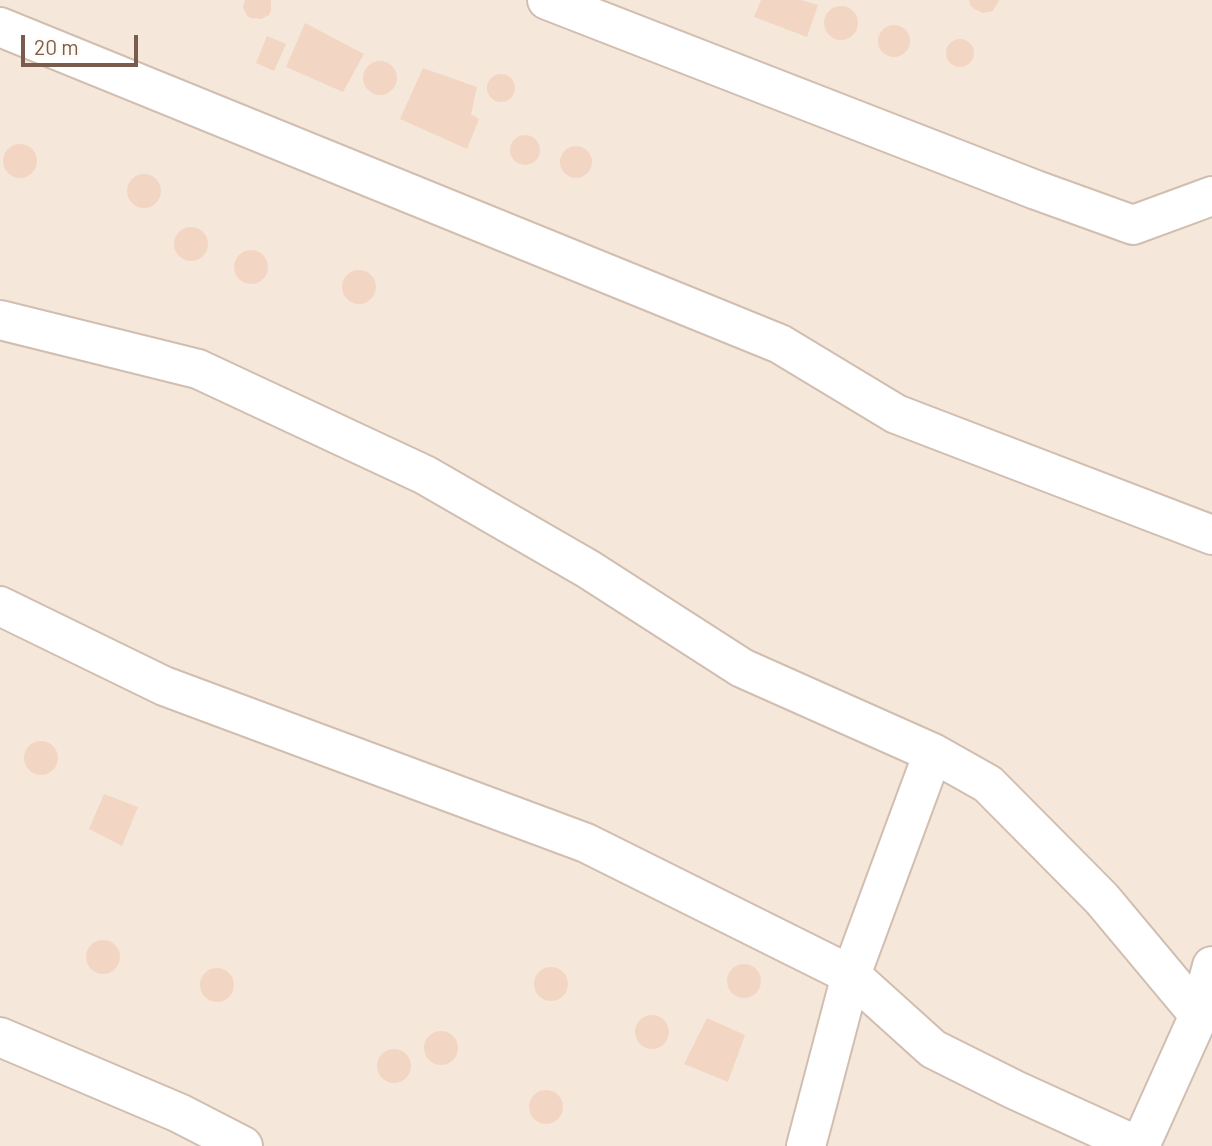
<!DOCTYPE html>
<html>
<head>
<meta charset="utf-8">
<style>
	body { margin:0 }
	#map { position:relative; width:1212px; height:1146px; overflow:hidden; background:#fdf6ec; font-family:Barlow,sans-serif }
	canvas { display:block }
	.scale { position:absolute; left:21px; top:35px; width:117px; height:32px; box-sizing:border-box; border:4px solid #7a5c4d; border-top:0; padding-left:9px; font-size:21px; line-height:24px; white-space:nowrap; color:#7a5c4d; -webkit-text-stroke:5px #fffaf3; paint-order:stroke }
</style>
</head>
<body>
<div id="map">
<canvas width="1212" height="1146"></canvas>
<div class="scale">20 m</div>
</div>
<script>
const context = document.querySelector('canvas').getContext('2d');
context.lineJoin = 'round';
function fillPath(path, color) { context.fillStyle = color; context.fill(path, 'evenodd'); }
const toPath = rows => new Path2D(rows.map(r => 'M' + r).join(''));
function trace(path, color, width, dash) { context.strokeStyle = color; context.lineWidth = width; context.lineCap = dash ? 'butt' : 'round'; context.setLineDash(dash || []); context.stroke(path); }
const residential = toPath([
	[0,0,1212,0,1212,1146,0,1146]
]);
const building = toPath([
	[245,0,271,0,271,11,269,15,261,19,251,18,247,16,243,7],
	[761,0,801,0,818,5,807,37,754,17],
	[969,0,999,0,993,11,983,13,974,9,970,5],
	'824 23a17 17 0 1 1 34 0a17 17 0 1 1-34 0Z',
	[305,23,364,54,343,92,286,67],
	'878 41a16 16 0 1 1 32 0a16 16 0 1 1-32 0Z',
	[267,36,286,44,274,71,256,63],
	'946 53a14 14 0 1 1 28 0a14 14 0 1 1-28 0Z',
	'363 78a17 17 0 1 1 34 0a17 17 0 1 1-34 0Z',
	[423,68,477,87,471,114,479,119,467,149,400,119],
	'487 88a14 14 0 1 1 28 0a14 14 0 1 1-28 0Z',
	'510 150a15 15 0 1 1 30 0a15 15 0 1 1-30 0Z',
	'3 161a17 17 0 1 1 34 0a17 17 0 1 1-34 0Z',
	'560 162a16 16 0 1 1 32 0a16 16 0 1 1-32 0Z',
	'127 191a17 17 0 1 1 34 0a17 17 0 1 1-34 0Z',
	'174 244a17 17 0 1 1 34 0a17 17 0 1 1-34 0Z',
	'234 267a17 17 0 1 1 34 0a17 17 0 1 1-34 0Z',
	'342 287a17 17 0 1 1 34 0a17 17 0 1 1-34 0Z',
	'24 758a17 17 0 1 1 34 0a17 17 0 1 1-34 0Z',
	[104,794,138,807,122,846,89,829],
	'86 957a17 17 0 1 1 34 0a17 17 0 1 1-34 0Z',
	'727 981a17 17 0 1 1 34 0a17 17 0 1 1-34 0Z',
	'534 984a17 17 0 1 1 34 0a17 17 0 1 1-34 0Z',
	'200 985a17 17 0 1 1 34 0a17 17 0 1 1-34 0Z',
	'635 1032a17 17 0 1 1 34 0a17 17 0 1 1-34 0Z',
	[707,1018,745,1035,728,1082,684,1064],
	'424 1048a17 17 0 1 1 34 0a17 17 0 1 1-34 0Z',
	'377 1066a17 17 0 1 1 34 0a17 17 0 1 1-34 0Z',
	'529 1107a17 17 0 1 1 34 0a17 17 0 1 1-34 0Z'
]);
const minor = toPath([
	[547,0,1036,190,1133,225,1212,196],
	[0,27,780,344,896,414,1212,535],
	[0,320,198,369,425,475,588,569,742,668,933,753,988,784,1102,899,1199,1015],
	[0,606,164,686,586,843,851,975,933,1049,1015,1090,1138,1146],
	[0,1037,179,1113,243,1146],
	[806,1146,851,975,933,753],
	[1140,1146,1199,1015,1212,966]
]);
fillPath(residential, '#f5e8da');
fillPath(building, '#f3d5c3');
trace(minor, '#d1beb0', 42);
trace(minor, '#fff', 38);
</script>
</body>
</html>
